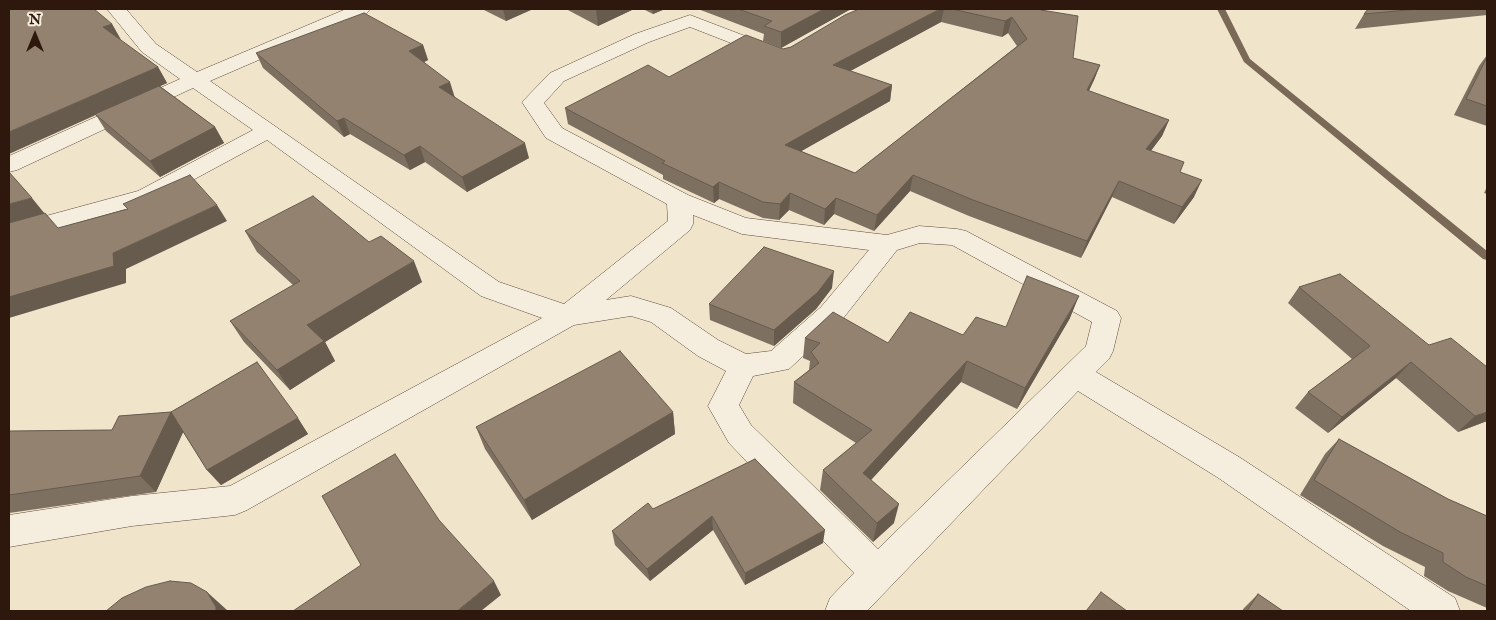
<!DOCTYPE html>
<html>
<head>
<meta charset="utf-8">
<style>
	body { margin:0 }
	#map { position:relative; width:1496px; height:620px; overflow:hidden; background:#f0e4cb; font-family:"IM FELL English",serif }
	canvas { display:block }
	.frame { position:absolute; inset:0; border:10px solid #2e180d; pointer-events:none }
	.north { position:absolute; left:10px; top:10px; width:50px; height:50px; -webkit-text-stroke:4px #f5eddd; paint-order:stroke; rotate:0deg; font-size:14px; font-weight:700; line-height:20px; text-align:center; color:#2e180d }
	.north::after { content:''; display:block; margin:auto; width:18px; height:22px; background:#2e180d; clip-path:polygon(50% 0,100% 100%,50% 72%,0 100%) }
</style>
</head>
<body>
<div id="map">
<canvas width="1496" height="620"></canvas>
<div class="frame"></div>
<div class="north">N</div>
</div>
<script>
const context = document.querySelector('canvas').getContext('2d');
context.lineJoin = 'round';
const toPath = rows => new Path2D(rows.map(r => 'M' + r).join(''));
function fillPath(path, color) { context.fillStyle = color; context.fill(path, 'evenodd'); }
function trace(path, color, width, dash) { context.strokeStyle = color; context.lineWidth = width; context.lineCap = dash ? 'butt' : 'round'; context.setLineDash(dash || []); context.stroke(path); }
const stream = toPath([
	[1217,9,1225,9,1250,59,1487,251,1487,260,1483,259,1244,62,1217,9]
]);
const minor = toPath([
	[107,9,126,9,156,44,197,72,346,9,370,9,367,13,210,81,499,282,564,304,668,221,667,204,546,138,522,102,526,98,550,73,635,34,690,15,779,49,782,53,779,57,772,59,690,27,649,42,564,81,544,103,562,128,688,195,746,218,887,235,919,226,957,229,966,231,1117,311,1121,318,1113,351,1109,359,1096,372,1239,457,1455,598,1460,611,1411,611,1217,477,1078,391,867,611,825,611,830,598,854,573,729,443,708,406,726,371,698,356,651,322,631,316,574,325,247,510,235,515,132,526,9,547,9,515,132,496,230,486,542,318,481,296,267,140,154,201,9,242,9,226,138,191,253,130,193,88,17,170,9,172,9,156,180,79,142,52,107,9],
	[693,215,742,234,869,250,821,307,771,351,746,354,718,340,671,308,631,296,606,300,690,230,693,224,693,215],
	[920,243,952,245,1092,322,1086,346,878,549,751,425,739,405,753,376,789,369,841,321,897,250,920,243]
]);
const wall = toPath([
	[482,9,533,9,506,21],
	[566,9,634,9,598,26],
	[643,9,665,9,653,14],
	[698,9,851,9,781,48,763,41,764,34],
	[859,9,1045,9,1044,11,1073,58,1100,65,1094,80,1089,91,1169,120,1162,136,1151,151,1180,172,1194,197,1174,224,1112,197,1081,258,969,216,910,191,874,231,834,214,824,225,789,210,779,220,763,218,719,199,714,203,663,179,663,175,568,124,565,108,669,77,791,47],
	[941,22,1002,37,1008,33,1017,46,855,173,801,151,890,101,892,85,850,71],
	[1368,9,1487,9,1487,15,1355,29,1364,14],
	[112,24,121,40,120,40,158,67,167,83,160,86,215,127,224,143,160,177,106,131,96,115],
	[423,45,428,60,424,62,455,97,529,158,467,192,425,162,410,170,350,134,344,137,263,68,256,53],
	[1487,55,1487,126,1454,115,1479,66],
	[1487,187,1487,194,1484,193],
	[245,231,369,242,422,282,325,342,335,361,290,390,244,342,230,321,293,285,257,252],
	[1340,274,1487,421,1458,432,1396,378,1328,433,1295,408,1308,392,1352,359,1288,303,1299,287],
	[832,288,816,309,774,346,710,320,709,304],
	[1070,318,1017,409,961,382,871,480,894,523,873,542,820,490,823,470,856,443,793,403,794,382,809,370,810,361,803,358,805,338,888,343,963,335],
	[257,362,308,434,221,485,207,470,183,432,156,492,9,513,9,431,112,430,119,416,171,412],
	[673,412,675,434,532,520,485,449,476,427],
	[1339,439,1448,499,1487,516,1487,608,1448,591,1424,576,1425,567,1383,546,1300,495,1325,454],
	[755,459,823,543,745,585,713,530,650,581,615,545,612,531,653,509],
	[1258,594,1283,611,1242,611,1244,608]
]);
const shadedWall = toPath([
	[503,9,533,9,506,21],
	[599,9,634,9,598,26,596,10],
	[652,9,665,9,653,14],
	[824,9,851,9,781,48,781,32],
	[940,9,944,9,941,22,832,81,833,65],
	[1012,17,1008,33,1002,37,1005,21],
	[112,24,121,40,112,43,103,27],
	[423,45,428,60,414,67,409,51],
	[1100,65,1094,80,1081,106,1087,90],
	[158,67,167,83,9,154,9,132],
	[450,82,455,98,439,87],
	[892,85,890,101,784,161,785,145],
	[344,118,350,134,344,137,337,121],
	[1169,120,1162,136,1139,166,1146,149],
	[215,127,224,143,160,177,150,161],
	[525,143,529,158,467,192,462,177],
	[420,146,425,162,410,170,404,155],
	[913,175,910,191,874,231,877,215],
	[1202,180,1194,197,1174,224,1182,207],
	[1119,181,1112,197,1081,258,1087,241],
	[719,182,719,199,714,203,713,187],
	[790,193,789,210,779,220,780,204],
	[32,198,45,214,9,225,9,204],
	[836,198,834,214,824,225,825,209],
	[217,205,227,221,126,269,126,283,9,318,9,297,113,253],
	[414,261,422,282,325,342,335,361,290,390,277,370,307,325],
	[834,271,832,288,816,309,774,346,774,330],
	[1079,296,1070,318,1017,409,1025,388],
	[967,361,961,382,859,493,863,473],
	[1411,362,1396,378,1328,433,1342,417],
	[171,412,185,428,156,492,140,476],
	[673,412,675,434,532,520,524,500],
	[1487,412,1487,421,1458,432,1475,416],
	[298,418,308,434,221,485,207,470],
	[899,504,894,523,873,542,877,523],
	[712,516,713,530,650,581,647,569],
	[825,530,823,543,745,585,745,573],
	[494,581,501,595,481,611,457,611],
	[207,592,227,610,228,611,216,611]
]);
const building = toPath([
	[9,9,94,9,112,24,103,27,158,67,9,132,9,9],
	[738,9,824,9,781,32,764,26,772,21,738,9],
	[859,9,940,9,833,65,892,85,785,145,855,173,1027,39,1012,17,1005,21,952,9,1042,9,1041,10,1078,16,1073,58,1100,65,1087,90,1169,120,1146,149,1184,162,1180,172,1202,180,1182,207,1119,181,1087,241,973,200,913,175,877,215,836,198,825,209,790,193,780,204,763,202,719,182,713,187,662,163,665,161,565,108,648,65,669,77,746,35,783,49,791,47,845,15,859,9],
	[1368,9,1418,9,1364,14,1368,9],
	[364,13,423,45,409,51,450,82,439,87,525,143,462,177,420,146,404,155,344,118,337,121,256,53,364,13],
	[1487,57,1487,106,1466,99,1487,57],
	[159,86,215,127,150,161,95,114,159,86],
	[9,172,32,198,9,204,9,172],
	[190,175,217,205,113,253,114,266,9,297,9,223,45,213,58,228,128,209,123,204,190,175],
	[313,196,369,242,381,236,414,261,307,325,324,341,277,370,230,321,300,281,245,231,313,196],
	[764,247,834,271,818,292,774,330,709,304,764,247],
	[1340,274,1429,345,1451,338,1487,367,1487,412,1475,416,1411,362,1342,417,1308,392,1370,346,1299,287,1340,274],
	[1027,276,1079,296,1025,388,967,361,863,473,899,504,877,523,823,470,872,430,794,382,819,363,811,352,820,343,805,338,833,312,888,343,910,312,963,335,976,317,1006,327,1027,276],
	[620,351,673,412,524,500,476,427,620,351],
	[257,362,298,418,207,470,171,412,257,362],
	[171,412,140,476,9,495,9,431,112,430,119,416,171,412],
	[1339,439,1448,499,1487,516,1487,586,1466,577,1443,562,1443,553,1400,532,1314,480,1339,439],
	[395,454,439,520,494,581,457,611,293,611,361,565,322,496,395,454],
	[755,459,825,530,745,573,712,516,647,569,612,531,648,503,653,509,755,459],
	[170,581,191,583,207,592,216,607,216,611,106,611,122,598,146,587,170,581],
	[1101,592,1127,611,1086,611,1101,592],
	[1258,594,1283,611,1247,611,1258,594]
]);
fillPath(stream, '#7b6958');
trace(minor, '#5e4b3c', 1);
fillPath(minor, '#f5eddd');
fillPath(wall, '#7e7060');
fillPath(shadedWall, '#675b4e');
fillPath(building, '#938270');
trace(building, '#675b4e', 1);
</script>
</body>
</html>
